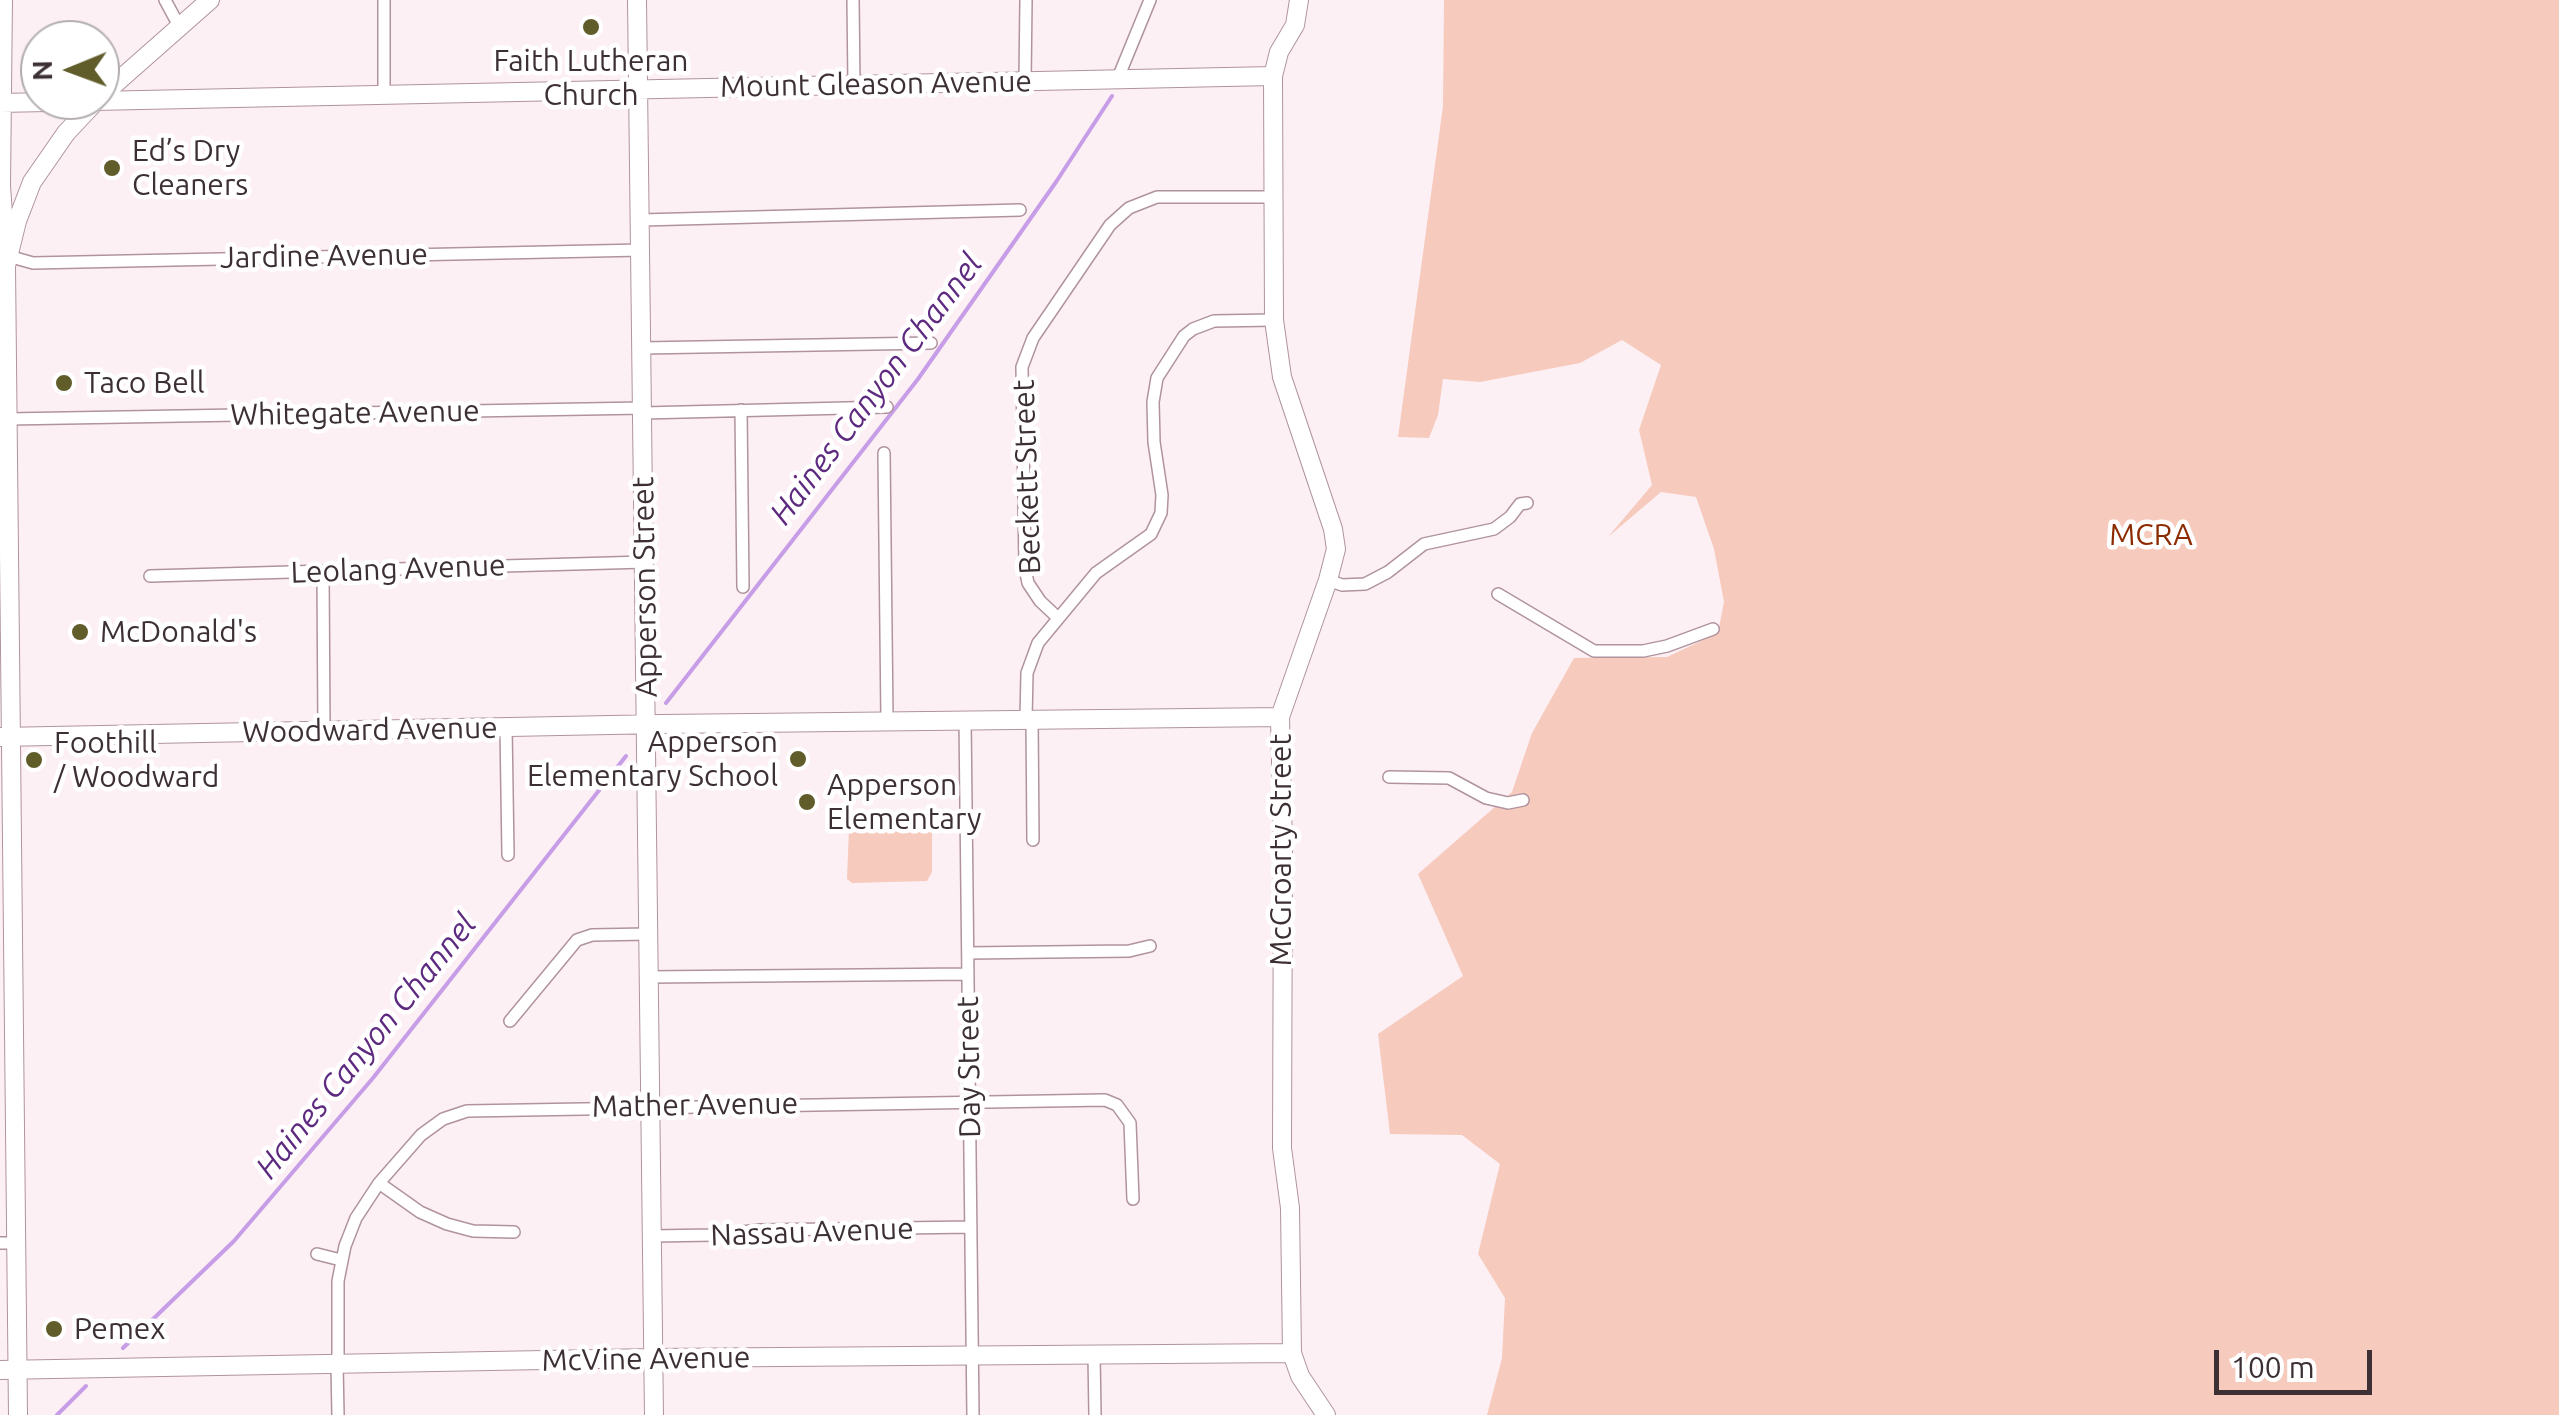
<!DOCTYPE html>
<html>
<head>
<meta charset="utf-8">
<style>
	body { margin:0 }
	#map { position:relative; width:2559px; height:1415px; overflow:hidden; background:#fdf0f5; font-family:Ubuntu,sans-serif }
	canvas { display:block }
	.north { position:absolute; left:20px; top:20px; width:100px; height:100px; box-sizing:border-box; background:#fff; border:2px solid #b1acae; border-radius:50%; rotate:269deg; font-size:28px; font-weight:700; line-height:40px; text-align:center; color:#3c3034 }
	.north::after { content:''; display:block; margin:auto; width:35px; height:45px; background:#605d2a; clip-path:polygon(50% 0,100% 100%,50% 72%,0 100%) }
	.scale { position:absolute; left:2214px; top:1350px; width:158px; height:45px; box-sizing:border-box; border:5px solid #3c3034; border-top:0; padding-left:12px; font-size:30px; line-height:35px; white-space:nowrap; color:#3c3034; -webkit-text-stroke:8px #fff; paint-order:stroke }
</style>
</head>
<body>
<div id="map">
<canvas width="2559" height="1415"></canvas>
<div class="north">N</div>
<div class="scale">100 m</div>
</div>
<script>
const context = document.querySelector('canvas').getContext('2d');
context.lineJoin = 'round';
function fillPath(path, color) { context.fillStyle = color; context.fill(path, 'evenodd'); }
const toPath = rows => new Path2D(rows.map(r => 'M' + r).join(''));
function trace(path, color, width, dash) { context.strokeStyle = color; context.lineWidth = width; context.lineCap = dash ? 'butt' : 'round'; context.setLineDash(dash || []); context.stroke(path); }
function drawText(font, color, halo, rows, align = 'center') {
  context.font = font + ' Ubuntu,sans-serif'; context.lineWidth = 9; context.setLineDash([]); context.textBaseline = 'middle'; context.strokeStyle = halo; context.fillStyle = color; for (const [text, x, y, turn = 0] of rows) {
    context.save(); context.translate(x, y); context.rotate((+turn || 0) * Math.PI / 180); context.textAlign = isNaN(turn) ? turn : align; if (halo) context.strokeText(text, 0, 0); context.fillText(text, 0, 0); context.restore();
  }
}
const green = toPath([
	[1444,0,2559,0,2559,1415,1487,1415,1502,1358,1505,1298,1478,1254,1500,1164,1462,1135,1390,1134,1378,1034,1463,976,1418,874,1512,792,1532,733,1574,658,1667,657,1718,633,1724,602,1714,549,1696,497,1661,492,1608,537,1652,485,1639,430,1661,365,1622,340,1580,363,1480,382,1443,379,1438,415,1429,438,1398,437,1443,106],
	[928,827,932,829,932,872,927,881,852,883,847,879,849,828]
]);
const stream = toPath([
	[666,703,918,379,1056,182,1112,96],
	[123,1348,234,1241,373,1078,626,756],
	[57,1415,86,1386]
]);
const street = toPath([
	[165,0,179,26],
	[384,0,384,95],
	[853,0,854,84],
	[1118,78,1150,0],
	[1025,81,1026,0],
	[641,220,1020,210],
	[8,256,33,263,641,250],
	[642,348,931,343],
	[741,410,743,587],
	[643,413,887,407],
	[8,419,643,408],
	[884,453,887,720],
	[323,572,324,731],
	[150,576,645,562],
	[1328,580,1342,585,1365,584,1388,572,1424,544,1494,529,1510,517,1520,504,1527,503],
	[1498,594,1594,651,1643,651,1667,646,1713,629],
	[1057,617,1040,601,1028,583,1025,568,1022,367,1033,338,1110,225,1129,208,1157,197,1273,197],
	[965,719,973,1415],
	[1026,719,1027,673,1038,643,1096,573,1151,534,1161,513,1162,495,1154,442,1153,402,1157,378,1184,336,1193,329,1214,321,1274,320],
	[1032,719,1033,840],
	[506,727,508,855],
	[1389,777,1449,778,1486,798,1508,803,1523,800],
	[968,953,1129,951,1150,946],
	[649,977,968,974],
	[510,1021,577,940,592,935,648,934],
	[379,1183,420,1212,447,1224,473,1231,514,1232],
	[652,1236,714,1235,760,1230,971,1227],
	[0,1243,16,1243],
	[317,1254,341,1260],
	[1094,1354,1095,1415],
	[337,1364,338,1415],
	[338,1364,338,1281,345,1246,356,1218,379,1183,421,1135,443,1119,467,1111,1105,1100,1117,1105,1130,1123,1133,1199]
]);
const secondary = toPath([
	[3,0,1,186,6,255],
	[637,0,654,1415],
	[1299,0,1295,25,1279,52,1273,76,1274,320,1282,377,1333,529,1336,549,1328,580,1280,717,1283,848,1282,1148,1290,1208,1292,1353,1300,1376,1326,1415],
	[0,103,1273,76],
	[0,737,662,724,1280,717],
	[0,1370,654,1358,1292,1353]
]);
const primary = toPath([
	[100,97,210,0],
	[18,1415,6,266,17,221,32,182,66,133,97,100]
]);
const markers = [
	[591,27,10,"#605d2a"],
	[112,168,10,"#605d2a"],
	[64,383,10,"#605d2a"],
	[80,632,10,"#605d2a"],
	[798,759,10,"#605d2a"],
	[34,760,10,"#605d2a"],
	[807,802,10,"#605d2a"],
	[54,1329,10,"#605d2a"]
];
const poiNames = [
	["Faith Lutheran",591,61,"center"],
	["Church",591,95,"center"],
	["Ed’s Dry",132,151],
	["Cleaners",132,185],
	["Taco Bell",84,383],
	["McDonald's",100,632],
	["Apperson",778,742,"right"],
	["Elementary School",778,776,"right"],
	["Foothill",54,743],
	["/ Woodward",54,777],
	["Apperson",827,785],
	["Elementary",827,819],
	["Pemex",74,1329]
];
const streetNames = [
	["Mount Gleason Avenue",876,84,-1],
	["Jardine Avenue",324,256,-1],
	["Whitegate Avenue",355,413,-1],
	["Beckett Street",1027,477,-92],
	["Leolang Avenue",398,569,-2],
	["Apperson Street",645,587,-91],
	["Woodward Avenue",370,730,-1],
	["McGroarty Street",1281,850,-90],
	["Day Street",969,1067,-91],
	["Mather Avenue",695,1105,-1],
	["Nassau Avenue",812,1232,-2],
	["McVine Avenue",646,1359,-1]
];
const parkNames = [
	["MCRA",2151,535]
];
const waterNames = [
	["Haines Canyon Channel",876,389,-53],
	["Haines Canyon Channel",366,1046,-51]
];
fillPath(green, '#f6cabc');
trace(stream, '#c69de6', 4);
trace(street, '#b0939e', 14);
trace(secondary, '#b0939e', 20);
trace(primary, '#b0939e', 20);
trace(street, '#fff', 11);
trace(secondary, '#fff', 18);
trace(primary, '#fff', 18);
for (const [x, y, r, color] of markers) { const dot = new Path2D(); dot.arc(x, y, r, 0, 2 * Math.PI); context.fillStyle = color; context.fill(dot); trace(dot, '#fff', 4); }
drawText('30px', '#3c3034', '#fff', poiNames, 'left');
drawText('30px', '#3c3034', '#fff', streetNames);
drawText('30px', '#8d2b00', '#fff', parkNames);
drawText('italic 32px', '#5d2a7f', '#fff', waterNames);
</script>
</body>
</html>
